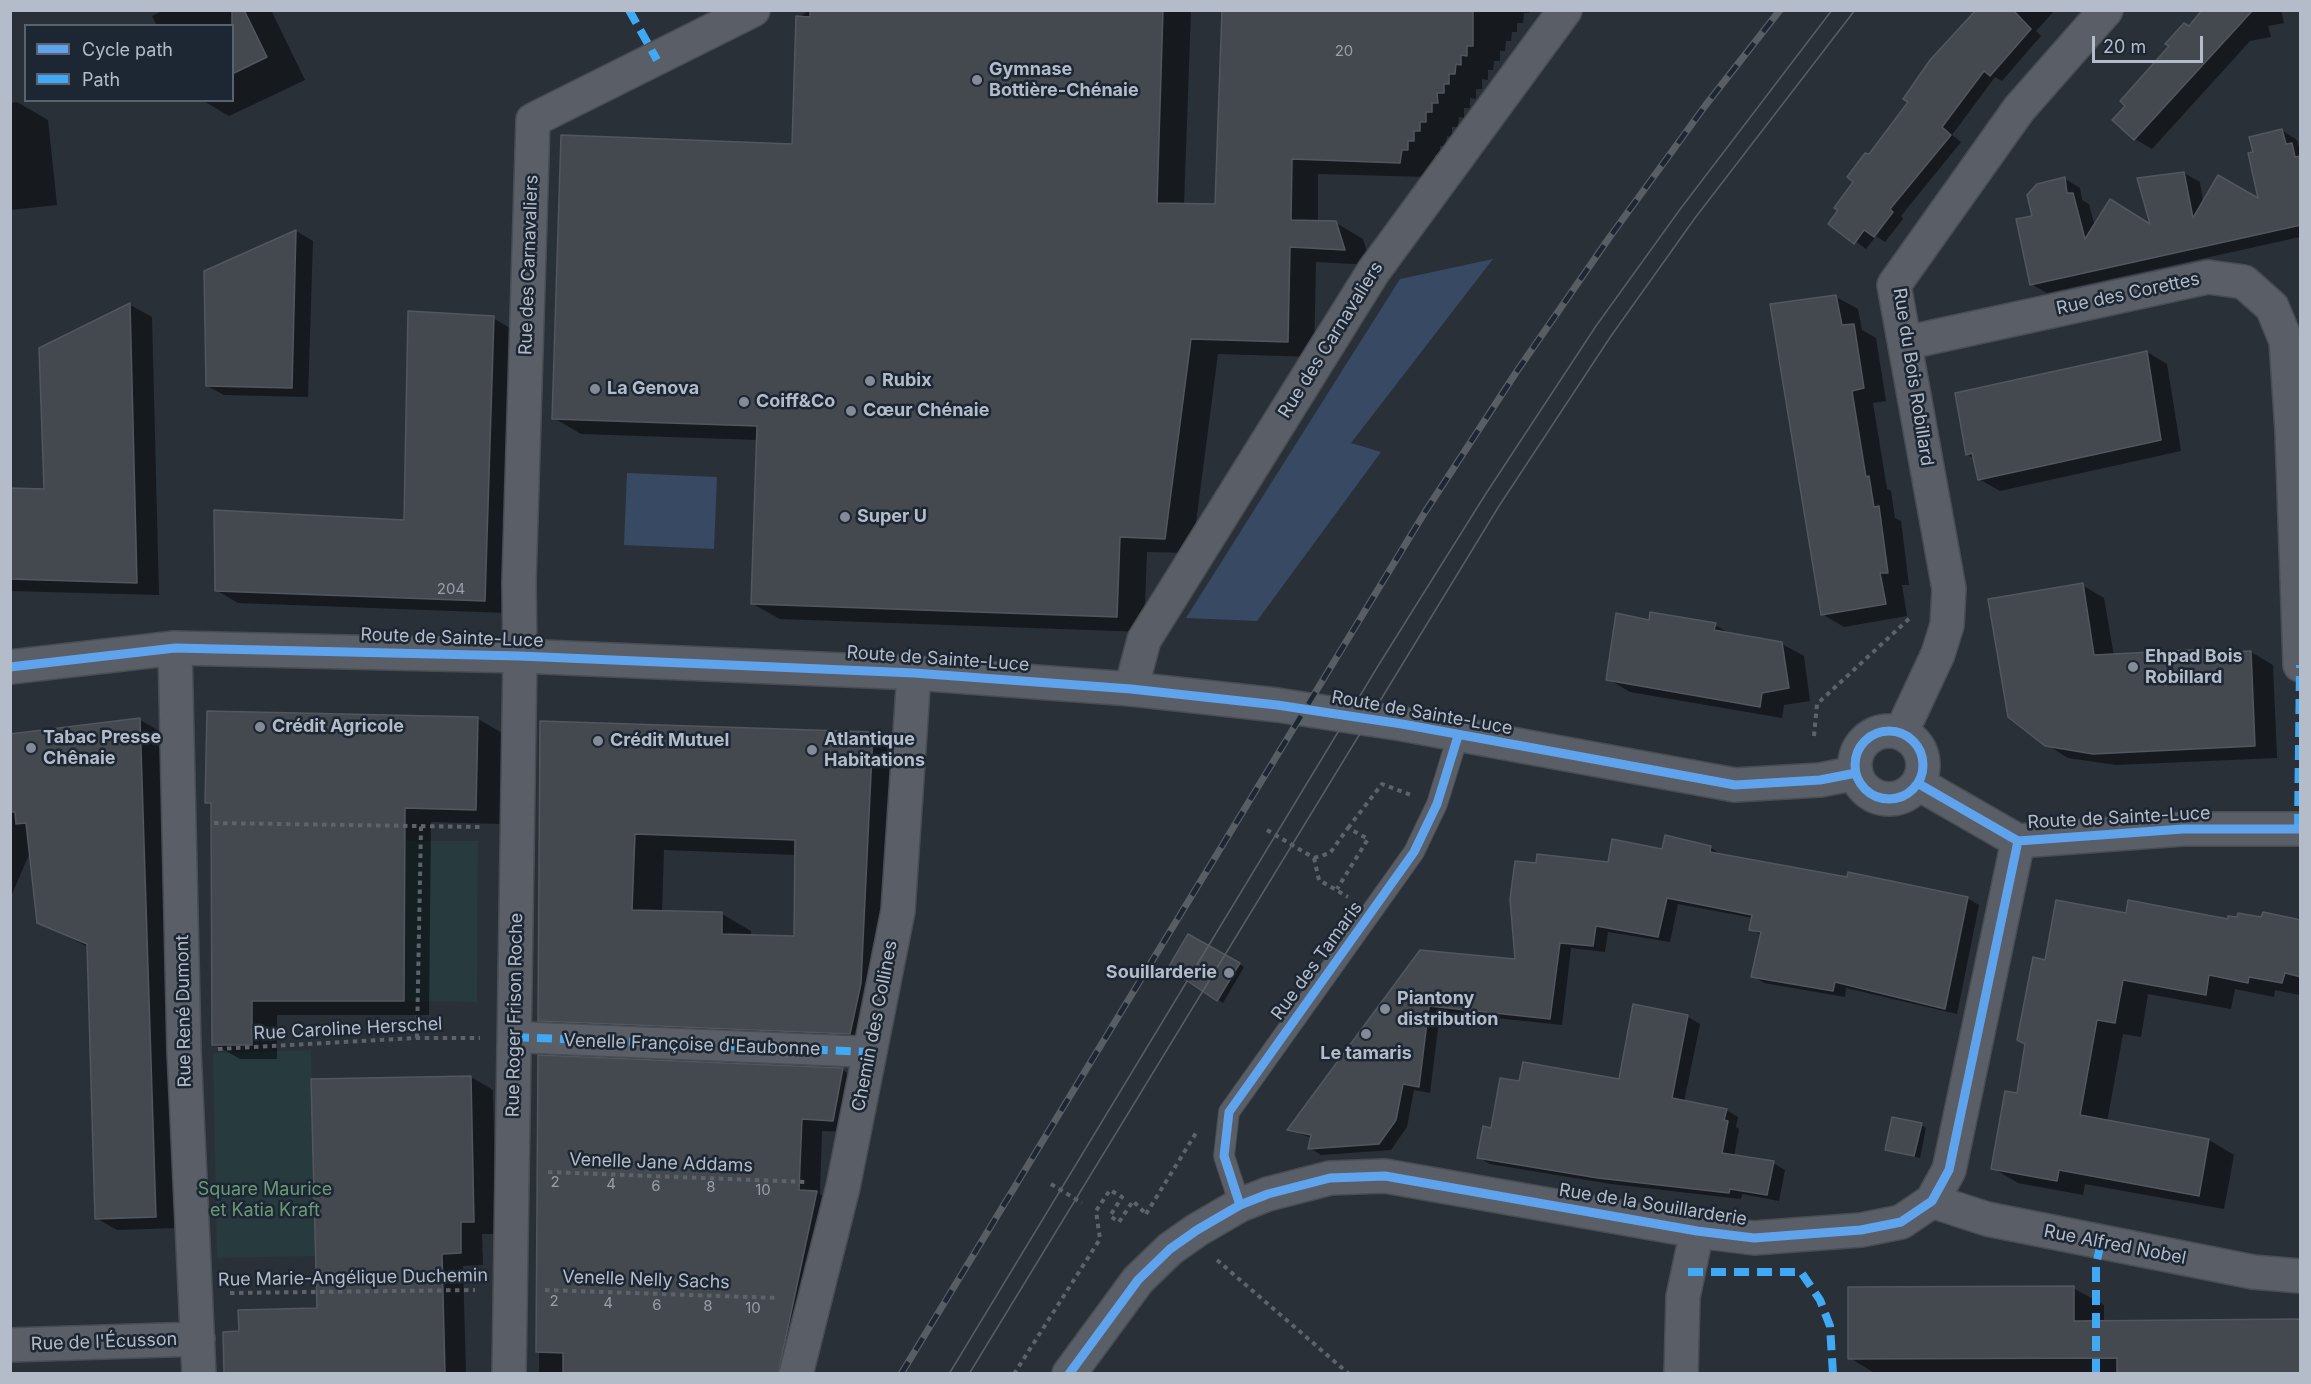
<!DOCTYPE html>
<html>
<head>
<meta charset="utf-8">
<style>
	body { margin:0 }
	#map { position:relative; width:2311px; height:1384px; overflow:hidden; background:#2a3038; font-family:Inter,sans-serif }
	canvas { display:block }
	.frame { position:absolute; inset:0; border:12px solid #b4bcc9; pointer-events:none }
	.legend { position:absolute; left:24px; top:24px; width:210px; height:78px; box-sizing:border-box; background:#1d2633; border:2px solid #59626f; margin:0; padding:8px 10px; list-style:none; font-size:18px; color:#b4bcc9 }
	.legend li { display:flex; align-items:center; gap:12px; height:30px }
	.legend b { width:30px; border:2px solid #59626f }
	.scale { position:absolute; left:2092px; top:36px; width:111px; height:27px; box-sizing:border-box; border:3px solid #b4bcc9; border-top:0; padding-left:8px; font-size:18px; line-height:21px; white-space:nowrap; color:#b4bcc9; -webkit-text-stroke:4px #1d2633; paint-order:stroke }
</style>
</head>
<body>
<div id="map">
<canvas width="2311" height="1384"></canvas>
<div class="frame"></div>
<ul class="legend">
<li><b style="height:8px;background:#60a3ed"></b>Cycle path</li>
<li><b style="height:8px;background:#3fa9f5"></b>Path</li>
</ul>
<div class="scale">20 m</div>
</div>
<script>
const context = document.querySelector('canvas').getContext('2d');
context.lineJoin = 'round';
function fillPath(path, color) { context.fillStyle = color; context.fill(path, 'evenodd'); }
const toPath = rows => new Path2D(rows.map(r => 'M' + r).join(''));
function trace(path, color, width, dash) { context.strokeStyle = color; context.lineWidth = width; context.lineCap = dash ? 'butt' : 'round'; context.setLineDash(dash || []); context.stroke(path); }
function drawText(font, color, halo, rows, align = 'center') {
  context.font = font + ' Inter,sans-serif'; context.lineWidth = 5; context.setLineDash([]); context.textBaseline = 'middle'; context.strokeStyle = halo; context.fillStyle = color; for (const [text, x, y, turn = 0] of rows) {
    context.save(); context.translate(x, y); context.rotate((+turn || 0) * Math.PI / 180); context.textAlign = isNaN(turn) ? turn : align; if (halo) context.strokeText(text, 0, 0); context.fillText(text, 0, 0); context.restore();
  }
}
const green = toPath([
	[405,841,478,841,477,1002,404,1001],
	[311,1050,316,1256,217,1258,213,1053]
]);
const water = toPath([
	[1493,259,1351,443,1381,452,1257,621,1186,618,1400,279],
	[627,473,717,477,714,549,624,545]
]);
const shadow = toPath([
	[164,10,271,10,305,80,229,116,202,100,232,100,232,26,157,26,152,16],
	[811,10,1191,10,1184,205,1217,206,1224,10,1529,10,1529,13,1524,13,1523,23,1517,23,1517,32,1512,32,1511,41,1506,41,1505,51,1500,51,1500,61,1494,61,1493,70,1488,70,1488,80,1482,79,1482,89,1476,89,1476,99,1470,98,1470,108,1464,108,1464,118,1459,117,1458,127,1452,127,1452,137,1447,136,1446,146,1440,146,1441,156,1435,155,1435,165,1429,165,1427,177,1318,174,1318,222,1336,223,1363,239,1371,265,1316,262,1314,357,1218,354,1192,553,1147,552,1144,632,780,619,753,604,758,440,581,434,554,418,793,146,797,18],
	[1978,10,2055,10,2036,31,2041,36,2002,81,1995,77,1952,135,1961,142,1901,216,1903,219,1885,242,1876,236,1866,249,1831,223,1869,156],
	[2204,10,2281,10,2284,23,2268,26,2271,37,2250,41,2152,149,2135,139,2114,120],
	[17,102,48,120,57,205,10,210,10,103],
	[2282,130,2297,140,2300,150,2300,237,2047,293,2031,284,2034,218,2065,179,2080,188,2082,200,2089,204,2095,227,2152,227,2184,173,2200,182,2203,203,2261,201,2254,153],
	[296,231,313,241,308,397,224,395,207,386],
	[1836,297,1858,309,1862,330,1876,338,1886,401,1873,403,1887,489,1891,491,1895,518,1901,521,1909,585,1902,585,1907,616,1844,627,1822,614],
	[130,305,152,317,159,595,10,591,10,489,46,490],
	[493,318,515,331,507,613,238,603,216,590,406,521],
	[2147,352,2167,364,2181,451,2000,491,1979,479,1975,459,1967,454],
	[2082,585,2104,598,2114,656,2210,651,2215,654,2251,652,2273,665,2277,758,2116,765,2068,758,2046,744],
	[1650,621,1715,625,1732,635,1782,644,1804,656,1810,701,1784,705,1782,718,1630,692,1608,679],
	[478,719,504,734,501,824,431,822,429,1015,277,1015,277,1059,240,1059,214,1044,212,805,206,802],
	[140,720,161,732,176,1228,117,1230,96,1218,88,947,39,922,31,850,10,899,10,736],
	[542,723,872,733,902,751,880,1050,569,1037,540,1020],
	[664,850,797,855,796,937,751,936,751,931,722,914,662,912],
	[1710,847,1722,856,1967,898,1979,905,1957,1014,1846,988,1845,997,1764,983,1753,976,1761,935,1751,929,1753,918,1678,904,1670,942,1608,932,1605,952,1571,948,1562,1025,1440,1012,1430,1093,1414,1090,1407,1127,1391,1150,1321,1155,1310,1148,1312,1138,1289,1130,1420,951,1517,960,1537,865,1609,864,1663,851],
	[2127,915,2229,921,2297,920,2300,915,2300,995,2275,990,2274,997,2235,989,2231,1009,2148,994,2141,1037,2123,1034,2107,1122,2209,1140,2234,1155,2224,1209,2085,1184,2083,1195,2018,1183,1993,1168,2018,1095,2046,961],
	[1189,936,1244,967,1223,1003,1170,968],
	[1634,1006,1688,1017,1700,1024,1684,1102,1726,1110,1738,1117,1736,1127,1739,1129,1734,1157,1773,1163,1785,1170,1779,1201,1742,1194,1741,1199,1611,1184,1490,1164,1478,1157,1521,1083,1620,1081],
	[540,1057,843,1070,863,1082,854,1132,822,1131,820,1194,838,1204,802,1374,539,1374],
	[471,1077,493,1090,496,1234,482,1234,483,1265,463,1266,466,1374,226,1374,241,1332,319,1309],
	[1921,1125,1926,1128,1920,1158,1887,1150],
	[2073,1288,2104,1305,2104,1322,2300,1374,1876,1374,1850,1358]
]);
const building = toPath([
	[232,10,244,10,267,57,232,74,232,10],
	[810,10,1163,10,1157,203,1215,204,1222,10,1473,10,1473,46,1467,46,1467,56,1461,55,1461,65,1456,64,1455,74,1449,74,1449,84,1444,84,1444,93,1437,93,1438,103,1432,103,1432,112,1426,112,1426,122,1420,122,1420,131,1414,131,1414,141,1408,141,1408,150,1402,150,1400,163,1292,159,1291,220,1336,221,1345,250,1290,247,1288,342,1191,339,1165,539,1120,537,1117,617,751,604,757,426,552,419,561,135,792,144,796,16,810,17,810,10],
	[1976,10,2013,10,2031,29,1990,76,1984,71,1942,127,1951,135,1890,209,1893,212,1874,237,1864,230,1854,244,1828,224,1838,210,1834,208,1853,182,1847,177,1865,153,1869,154,1908,102,1903,99,1930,60,1976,10],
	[2202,10,2253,10,2134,140,2112,120,2125,106,2120,101,2169,46,2165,44,2184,23,2189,26,2202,10],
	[2282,129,2286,144,2292,143,2295,157,2301,156,2301,225,2030,285,2016,219,2032,216,2027,195,2037,184,2065,177,2067,193,2073,193,2085,239,2110,199,2150,224,2137,178,2184,172,2193,218,2218,175,2258,198,2248,153,2253,152,2249,137,2282,129],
	[296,230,292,388,206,386,204,271,296,230],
	[1836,295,1842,325,1854,324,1864,388,1852,391,1866,477,1869,476,1874,507,1879,506,1888,573,1880,573,1886,604,1821,615,1770,304,1836,295],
	[130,303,137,583,10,579,10,488,44,489,39,348,130,303],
	[408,311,494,316,485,601,215,591,214,510,404,520,408,311],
	[2147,351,2161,440,1978,480,1972,453,1966,455,1955,393,2147,351],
	[2083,583,2094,655,2210,649,2210,653,2251,651,2255,746,2093,754,2045,746,2008,717,1988,599,2083,583],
	[1650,612,1716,623,1714,630,1782,642,1789,688,1762,693,1760,707,1606,680,1616,613,1649,620,1650,612],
	[207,711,478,717,476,810,405,808,404,1001,252,1001,252,1045,212,1045,211,803,205,803,207,711],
	[140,718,156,1217,95,1219,87,944,37,923,26,823,16,824,15,812,10,812,10,734,140,718],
	[540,721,873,732,861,983,850,1034,538,1021,540,721],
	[635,834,795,840,794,936,722,934,722,912,632,910,635,834],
	[1665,835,1711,846,1710,852,1847,877,1848,872,1968,897,1945,1009,1835,982,1833,991,1751,977,1761,932,1749,930,1752,915,1667,898,1658,937,1596,926,1593,946,1560,943,1550,1019,1429,1006,1419,1087,1403,1084,1396,1120,1379,1144,1308,1149,1311,1135,1287,1130,1420,950,1515,959,1510,899,1515,861,1536,863,1537,854,1608,862,1612,839,1662,849,1665,835],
	[2056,900,2126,913,2128,900,2228,919,2228,916,2237,917,2238,913,2261,917,2263,912,2301,920,2301,977,2285,973,2282,983,2249,977,2248,983,2209,975,2206,995,2123,980,2115,1023,2097,1020,2080,1115,2209,1139,2199,1196,2059,1170,2057,1181,1991,1169,2005,1091,2017,1093,2025,1044,2017,1040,2033,957,2045,960,2056,900],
	[1188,934,1240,963,1217,1001,1168,968,1188,934],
	[1633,1004,1688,1015,1672,1098,1727,1109,1724,1120,1728,1121,1722,1153,1774,1161,1767,1195,1730,1189,1729,1193,1598,1178,1477,1158,1483,1126,1491,1128,1500,1078,1519,1081,1523,1062,1619,1079,1633,1004],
	[538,1055,843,1068,833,1121,802,1119,799,1190,817,1191,778,1374,563,1374,563,1353,536,1352,538,1055],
	[471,1076,474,1222,461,1222,461,1253,442,1254,445,1374,224,1374,223,1332,239,1331,238,1310,317,1308,311,1079,471,1076],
	[1892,1117,1922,1123,1914,1156,1885,1150,1892,1117],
	[2074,1286,2074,1321,2301,1319,2301,1374,2117,1374,2117,1358,1848,1359,1848,1287,2074,1286]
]);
const path = toPath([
	[1814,736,1817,704,1912,616],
	[214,823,483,827],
	[1348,828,1382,784,1411,795],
	[1267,830,1314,858],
	[1314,858,1330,853,1348,828,1368,839,1337,889],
	[1314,858,1319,880,1348,897],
	[417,1038,421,826],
	[218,1049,417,1038,480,1038],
	[548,1172,807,1182],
	[1051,1184,1082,1203],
	[1146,1214,1196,1133],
	[1217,1260,1349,1374],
	[545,1290,778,1298],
	[230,1293,475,1290],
	[1014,1374,1100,1239,1096,1211,1110,1190,1122,1197,1110,1216,1119,1222,1133,1201,1146,1214]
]);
const service = toPath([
	[1240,1205,1224,1156,1229,1112,1414,852,1437,804,1458,736]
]);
const pedestrian = toPath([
	[514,1037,870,1052]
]);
const minor = toPath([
	[1905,343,2208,277,2244,282,2272,307,2286,341,2292,431,2300,665],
	[175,648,184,1050,199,1374],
	[1131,689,1144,640,1373,272,1565,10],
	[1901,733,1938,654,1947,625,1949,589,1894,285,2019,109,2106,10],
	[1932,1201,1987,1219,2253,1272,2300,1276],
	[10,1345,198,1339],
	[509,1374,520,656,519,582,533,120,753,10],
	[796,1374,843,1187,898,911,914,673],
	[1069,1374,1138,1280,1170,1249,1197,1230,1240,1205,1268,1194,1330,1178,1385,1176,1697,1231,1754,1238,1861,1230,1901,1222,1932,1201,1949,1170,2018,841],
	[1681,1374,1683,1297,1697,1231]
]);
const tertiary = toPath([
	[10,667,175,648,520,656,914,673,1131,689,1277,705,1402,724,1735,785,1820,780,1856,773],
	'1855 765a34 34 0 1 1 68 0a34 34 0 1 1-68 0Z',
	[1919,784,2018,841,2183,829,2300,829]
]);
const tram = toPath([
	[949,1374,1378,666,1485,495,1596,326,1681,208,1832,10],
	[969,1374,1499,506,1611,336,1695,218,1855,10]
]);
const rail = toPath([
	[901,1374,1425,512,1517,371,1609,238,1705,106,1780,10]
]);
const quiet = toPath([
	[629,10,657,60],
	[2298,829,2300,665],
	[514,1037,870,1052],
	[1688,1272,1801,1272,1820,1300,1830,1326,1833,1374],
	[2096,1374,2096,1265,2101,1242]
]);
const cycleway = toPath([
	[10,667,175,648,520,656,914,673,1131,689,1277,705,1402,724,1735,785,1820,780,1856,773],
	'1855 765a34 34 0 1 1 68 0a34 34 0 1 1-68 0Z',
	[1919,784,2018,841,2183,829,2300,829],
	[1240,1205,1224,1156,1229,1112,1414,852,1437,804,1458,736],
	[1069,1374,1138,1280,1170,1249,1197,1230,1240,1205,1268,1194,1330,1178,1385,1176,1697,1231,1754,1238,1861,1230,1901,1222,1932,1201,1949,1170,2018,841]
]);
const markers = [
	[977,80,6,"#848b96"],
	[870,381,6,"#848b96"],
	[595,389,6,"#848b96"],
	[744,402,6,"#848b96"],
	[851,411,6,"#848b96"],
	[845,517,6,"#848b96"],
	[2133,667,6,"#848b96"],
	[260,727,6,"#848b96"],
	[598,741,6,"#848b96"],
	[31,748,6,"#848b96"],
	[812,750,6,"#848b96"],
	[1229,973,6,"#848b96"],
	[1385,1009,6,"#848b96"],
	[1366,1034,6,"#848b96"]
];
const numberNames = [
	["20",1344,51],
	["204",451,589],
	["2",555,1182],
	["4",611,1184],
	["6",656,1186],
	["8",711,1187],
	["10",763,1190],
	["2",554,1301],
	["4",608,1303],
	["6",657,1305],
	["8",708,1306],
	["10",753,1308]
];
const poiNames = [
	["Gymnase",989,70],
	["Bottière-Chénaie",989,91],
	["Rubix",882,381],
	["La Genova",607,389],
	["Coiff&Co",756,402],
	["Cœur Chénaie",863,411],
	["Super U",857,517],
	["Ehpad Bois",2145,657],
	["Robillard",2145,678],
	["Crédit Agricole",272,727],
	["Tabac Presse",43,738],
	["Chênaie",43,759],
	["Atlantique",824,740],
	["Habitations",824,761],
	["Crédit Mutuel",610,741],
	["Souillarderie",1217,973,"right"],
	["Piantony",1397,999],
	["distribution",1397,1020],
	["Le tamaris",1366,1054,"center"]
];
const streetNames = [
	["Rue des Carnavaliers",529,265,-88],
	["Rue des Corettes",2128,294,-12],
	["Rue des Carnavaliers",1331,340,-58],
	["Rue du Bois Robillard",1913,377,81],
	["Route de Sainte-Luce",452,638,2],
	["Route de Sainte-Luce",938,659,4],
	["Route de Sainte-Luce",1422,713,10],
	["Route de Sainte-Luce",2119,818,-3],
	["Rue des Tamaris",1317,961,-54],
	["Rue René Dumont",184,1011,-91],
	["Rue Roger Frison Roche",515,1015,-89],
	["Chemin des Collines",875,1026,-79],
	["Rue Caroline Herschel",348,1029,-3],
	["Venelle Françoise d'Eaubonne",692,1045,2],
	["Venelle Jane Addams",661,1163,2],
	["Rue de la Souillarderie",1653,1205,9],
	["Rue Alfred Nobel",2115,1245,11],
	["Rue Marie-Angélique Duchemin",353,1278,-1],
	["Venelle Nelly Sachs",646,1280,2],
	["Rue de l'Écusson",104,1342,-2]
];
const parkNames = [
	["Square Maurice",265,1190],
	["et Katia Kraft",265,1211]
];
fillPath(green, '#273a3e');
fillPath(water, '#384963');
fillPath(shadow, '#0007');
fillPath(building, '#444950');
trace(building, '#52575f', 1.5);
trace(service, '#484c53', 22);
trace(pedestrian, '#484c53', 33);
trace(minor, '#484c53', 36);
trace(tertiary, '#484c53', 36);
trace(path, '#5d636a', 4, [4.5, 4.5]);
trace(service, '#5a5e66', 20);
trace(pedestrian, '#5a5e66', 30);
trace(minor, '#5a5e66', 33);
trace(tertiary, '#5a5e66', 33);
trace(tram, '#595d64', 1.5);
trace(rail, '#595d64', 7);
trace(rail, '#1d2633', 4.5, [14]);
trace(quiet, '#3fa9f5', 8, [15, 8]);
trace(cycleway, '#60a3ed', 9);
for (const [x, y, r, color] of markers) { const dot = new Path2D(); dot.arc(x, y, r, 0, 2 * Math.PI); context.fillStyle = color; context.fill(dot); trace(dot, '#1d2633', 2); }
drawText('15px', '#989fab', null, numberNames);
drawText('bold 18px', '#b4bcc9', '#1d2633', poiNames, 'left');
drawText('18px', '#b4bcc9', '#1d2633', streetNames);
drawText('18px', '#6b9a76', '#1d2633', parkNames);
</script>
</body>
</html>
